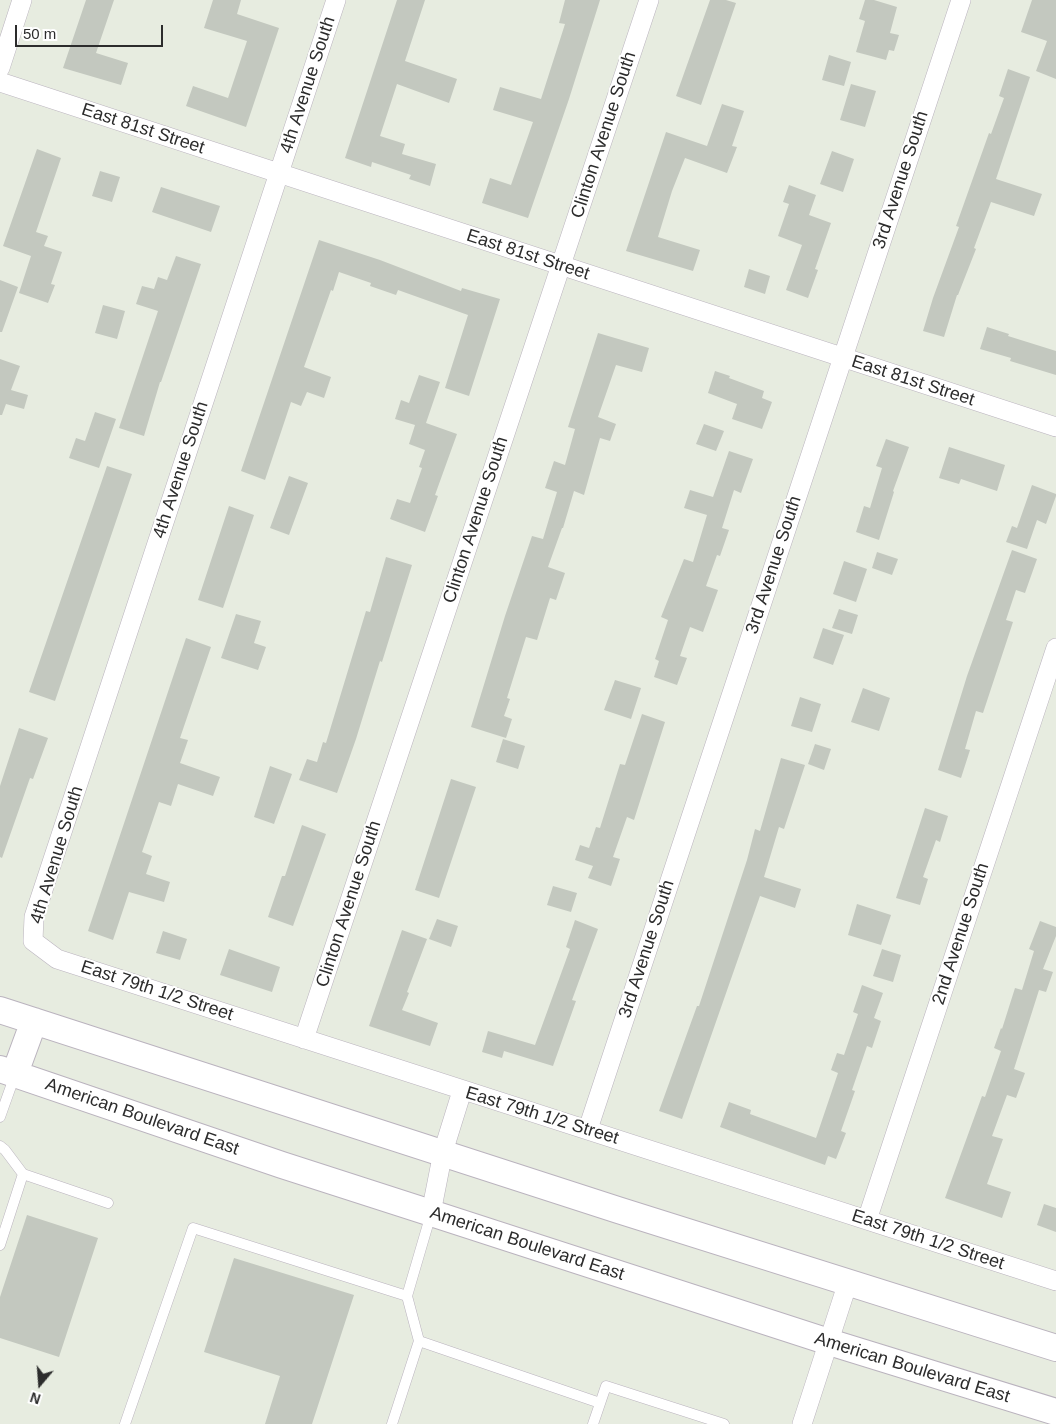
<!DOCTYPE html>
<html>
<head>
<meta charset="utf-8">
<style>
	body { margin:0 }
	#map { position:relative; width:1056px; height:1424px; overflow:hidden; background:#e7ece0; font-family:Arial,sans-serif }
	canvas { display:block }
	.north { position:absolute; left:15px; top:1359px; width:50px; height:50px; -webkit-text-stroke:4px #fff; paint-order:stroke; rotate:198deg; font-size:14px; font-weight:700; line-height:20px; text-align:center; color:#2c2c2c }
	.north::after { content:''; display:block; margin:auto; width:18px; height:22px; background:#2c2c2c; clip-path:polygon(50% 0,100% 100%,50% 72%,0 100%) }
	.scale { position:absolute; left:15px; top:25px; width:148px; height:22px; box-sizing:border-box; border:2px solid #2c2c2c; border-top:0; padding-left:6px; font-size:15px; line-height:18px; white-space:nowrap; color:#2c2c2c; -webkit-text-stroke:4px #fff; paint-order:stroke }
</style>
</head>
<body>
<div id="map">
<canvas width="1056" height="1424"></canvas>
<div class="north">N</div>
<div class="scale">50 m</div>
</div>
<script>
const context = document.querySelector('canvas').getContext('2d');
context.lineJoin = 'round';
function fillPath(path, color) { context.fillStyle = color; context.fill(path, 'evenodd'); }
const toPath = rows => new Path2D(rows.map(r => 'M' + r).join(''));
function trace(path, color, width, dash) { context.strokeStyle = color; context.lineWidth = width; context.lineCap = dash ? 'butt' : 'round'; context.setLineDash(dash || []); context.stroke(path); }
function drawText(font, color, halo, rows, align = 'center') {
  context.font = font + ' Arial,sans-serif'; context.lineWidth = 4; context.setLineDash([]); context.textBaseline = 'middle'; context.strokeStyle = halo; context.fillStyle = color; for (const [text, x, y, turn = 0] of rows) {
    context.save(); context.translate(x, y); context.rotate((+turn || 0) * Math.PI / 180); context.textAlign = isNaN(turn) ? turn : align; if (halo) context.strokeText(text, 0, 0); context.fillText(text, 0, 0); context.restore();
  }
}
const building = toPath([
	[86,0,114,0,96,53,128,63,121,85,63,68],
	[213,0,241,0,237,14,279,28,246,127,186,106,193,86,228,98,247,41,204,28],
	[397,0,425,0,405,61,457,79,449,103,397,84,380,136,405,144,402,154,436,164,430,186,409,179,411,175,372,162,371,167,345,158],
	[565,0,600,0,569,99,528,218,482,203,490,178,511,185,533,122,493,110,500,87,541,99,565,24,559,23],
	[710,0,726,0,736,3,701,105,676,96],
	[865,0,874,0,897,7,890,33,899,35,894,51,889,50,886,60,856,52,865,21,859,19],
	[1032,0,1056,0,1056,79,1036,71,1047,41,1021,32],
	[829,55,851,62,844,86,822,80],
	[1008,69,1030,77,996,179,1042,194,1034,216,991,202,974,248,976,249,958,295,957,295,944,337,923,331,933,298,959,227,956,226,989,133,991,134,1004,98,999,96],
	[851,84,876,91,865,127,840,120],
	[722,104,744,111,732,146,737,147,727,173,685,158,672,191,658,237,700,250,693,271,626,251,666,132,707,146],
	[37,149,61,158,36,232,48,236,44,246,62,252,51,284,55,285,48,303,19,293,31,256,3,246],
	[832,151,854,159,843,192,820,184],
	[100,171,120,177,112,202,92,196],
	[789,185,816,195,809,215,831,223,815,269,818,270,808,298,786,290,802,245,778,236,789,204,783,202],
	[161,187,220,206,211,232,152,212],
	[319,240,380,260,461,291,462,288,500,299,469,396,445,388,468,315,398,290,396,295,370,286,371,283,339,272,333,291,331,290,304,367,331,377,324,398,307,392,301,406,291,402,265,480,241,471],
	[176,256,201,264,161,382,160,382,144,436,119,428,158,311,136,304,142,286,154,289,158,277,167,280],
	[749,269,770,276,765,294,744,287],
	[0,280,18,287,2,332,0,332],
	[103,305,125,311,117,339,95,333],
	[987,327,1009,334,1008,336,1056,351,1056,375,1010,361,1011,358,980,349],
	[598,333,649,348,642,372,616,365,598,417,616,424,610,441,600,438,584,495,574,491,563,528,562,528,548,567,565,573,556,600,550,598,537,640,526,637,507,698,510,699,504,716,512,719,506,738,471,727,505,616,532,536,543,539,557,492,545,488,554,461,565,465,575,429,568,427],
	[0,359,20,366,11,390,28,395,24,409,6,404,2,415,0,415],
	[715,371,730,376,729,378,764,391,762,398,772,402,762,429,732,419,737,404,708,393],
	[419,375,440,382,426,423,457,434,435,495,438,496,425,532,390,519,397,499,410,503,422,468,419,467,425,450,409,444,415,425,395,419,401,400,409,403],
	[95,412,116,419,99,468,69,458,76,438,85,441],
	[704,424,724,431,716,451,696,444],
	[886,439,909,447,893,491,894,492,879,540,856,532,864,506,870,508,882,468,876,466],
	[949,447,1005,465,997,491,961,479,959,484,939,478],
	[729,451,753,459,741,493,734,490,722,528,729,530,720,556,717,555,706,586,718,590,703,632,690,627,680,656,687,658,677,685,654,677,659,661,655,659,668,620,661,617,684,559,693,562,707,515,684,508,690,490,713,497],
	[107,466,132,474,55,701,29,692],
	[289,476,308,483,289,535,270,528],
	[1032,485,1056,494,1056,496,1046,524,1037,520,1027,549,1006,542,1012,526,1017,528],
	[229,506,254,515,223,608,198,600],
	[1012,550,1037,559,1025,593,1016,590,1006,620,1013,622,983,713,976,711,965,749,970,750,961,778,938,770,967,676],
	[877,552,898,559,892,575,872,568],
	[386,557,412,565,382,662,380,661,356,739,337,793,299,780,307,759,317,762,323,742,326,743,366,611,370,612],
	[844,561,867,569,856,602,833,594],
	[839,609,858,615,852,634,832,628],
	[236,614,261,621,254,643,266,647,258,670,221,658],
	[823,628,844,635,833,665,813,658],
	[186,638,211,647,180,738,188,740,180,763,220,777,213,796,178,784,171,806,159,802,142,852,152,856,146,874,170,882,164,902,129,892,113,940,88,931],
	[615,680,641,688,631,719,604,710],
	[863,688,890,698,879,731,851,722],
	[800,697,821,704,812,732,791,726],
	[642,714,665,722,634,820,627,817,613,857,620,859,611,886,588,878,593,866,575,860,580,845,589,848,596,827,600,828,620,764,625,765],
	[19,728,48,738,33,779,30,778,2,858,0,857,0,786],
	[503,739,525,746,518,769,496,762],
	[815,744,831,749,824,770,808,764],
	[781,758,805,765,784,829,779,827,764,877,801,889,795,908,760,896,682,1119,659,1111,697,1006,699,1006,747,860,755,829,760,831],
	[270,766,292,774,274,824,254,817],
	[451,779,476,787,439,898,415,890],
	[925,808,948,816,940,842,936,840,923,877,928,879,920,905,896,898],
	[302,825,326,834,293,926,268,917,282,876,285,876],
	[553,886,577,893,571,912,547,905],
	[857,904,891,915,881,945,848,935],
	[437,919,458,926,451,947,429,939],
	[575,920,598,929,572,1000,576,1001,553,1066,504,1051,502,1058,482,1052,488,1031,535,1045,570,949,566,947],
	[1040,921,1056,927,1056,936,1043,969,1053,972,1046,992,1039,990,1014,1069,1025,1073,1016,1098,1007,1095,992,1136,1003,1139,987,1184,1011,1192,1002,1218,945,1198,982,1096,985,1097,1001,1051,994,1048,1001,1028,1002,1029,1015,988,1022,990,1034,951,1029,949],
	[402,930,427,939,407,992,409,993,402,1010,438,1023,430,1046,369,1026],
	[163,931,187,939,180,960,156,953],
	[229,949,280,967,272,992,220,975],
	[882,949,901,955,893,982,873,976],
	[862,985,883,993,874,1018,881,1021,872,1048,867,1046,852,1090,855,1091,841,1131,846,1133,836,1159,828,1156,825,1165,720,1127,729,1102,751,1110,750,1114,816,1138,838,1073,831,1070,837,1053,844,1055,858,1014,853,1012],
	[1044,1204,1056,1208,1056,1232,1037,1225],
	[27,1215,98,1238,59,1357,0,1338,0,1297],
	[234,1258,354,1295,312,1424,265,1424,280,1376,204,1352]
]);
const lane = toPath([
	[0,1117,15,1075],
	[0,1146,5,1150,23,1174],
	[0,1245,23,1174,108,1203],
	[407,1296,419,1341],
	[125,1424,193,1228,407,1296,431,1214],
	[392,1424,419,1341,600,1403],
	[593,1424,606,1386,724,1424]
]);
const street = toPath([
	[336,0,34,917,33,941,57,959,1056,1281],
	[0,68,22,0],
	[0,82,1056,427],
	[304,1039,649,0],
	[588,1129,961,0],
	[431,1213,443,1152,462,1091],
	[867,1220,1056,648],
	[802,1424,848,1282]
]);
const secondary = toPath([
	[0,1010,618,1210,1056,1348],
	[0,1069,282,1165,431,1213,829,1342,1056,1412],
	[15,1073,34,1021]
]);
const streetNames = [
	["4th Avenue South",308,85,-72],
	["East 81st Street",143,129,18],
	["Clinton Avenue South",604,135,-72],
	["3rd Avenue South",901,180,-72],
	["East 81st Street",528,255,18],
	["East 81st Street",913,381,18],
	["4th Avenue South",181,470,-72],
	["Clinton Avenue South",476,520,-72],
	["3rd Avenue South",774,565,-72],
	["4th Avenue South",57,855,-73],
	["Clinton Avenue South",349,904,-72],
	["2nd Avenue South",961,934,-72],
	["3rd Avenue South",647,949,-72],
	["East 79th 1/2 Street",157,991,18],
	["East 79th 1/2 Street",542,1116,17],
	["American Boulevard East",142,1117,19],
	["East 79th 1/2 Street",928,1240,18],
	["American Boulevard East",527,1244,18],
	["American Boulevard East",912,1368,17]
];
fillPath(building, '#c3c8bf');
trace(lane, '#bab3be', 11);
trace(street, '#bab3be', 20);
trace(secondary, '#bab3be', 28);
trace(lane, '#fff', 10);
trace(street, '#fff', 19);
trace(secondary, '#fff', 26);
drawText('18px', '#2c2c2c', '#fff', streetNames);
</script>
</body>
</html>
